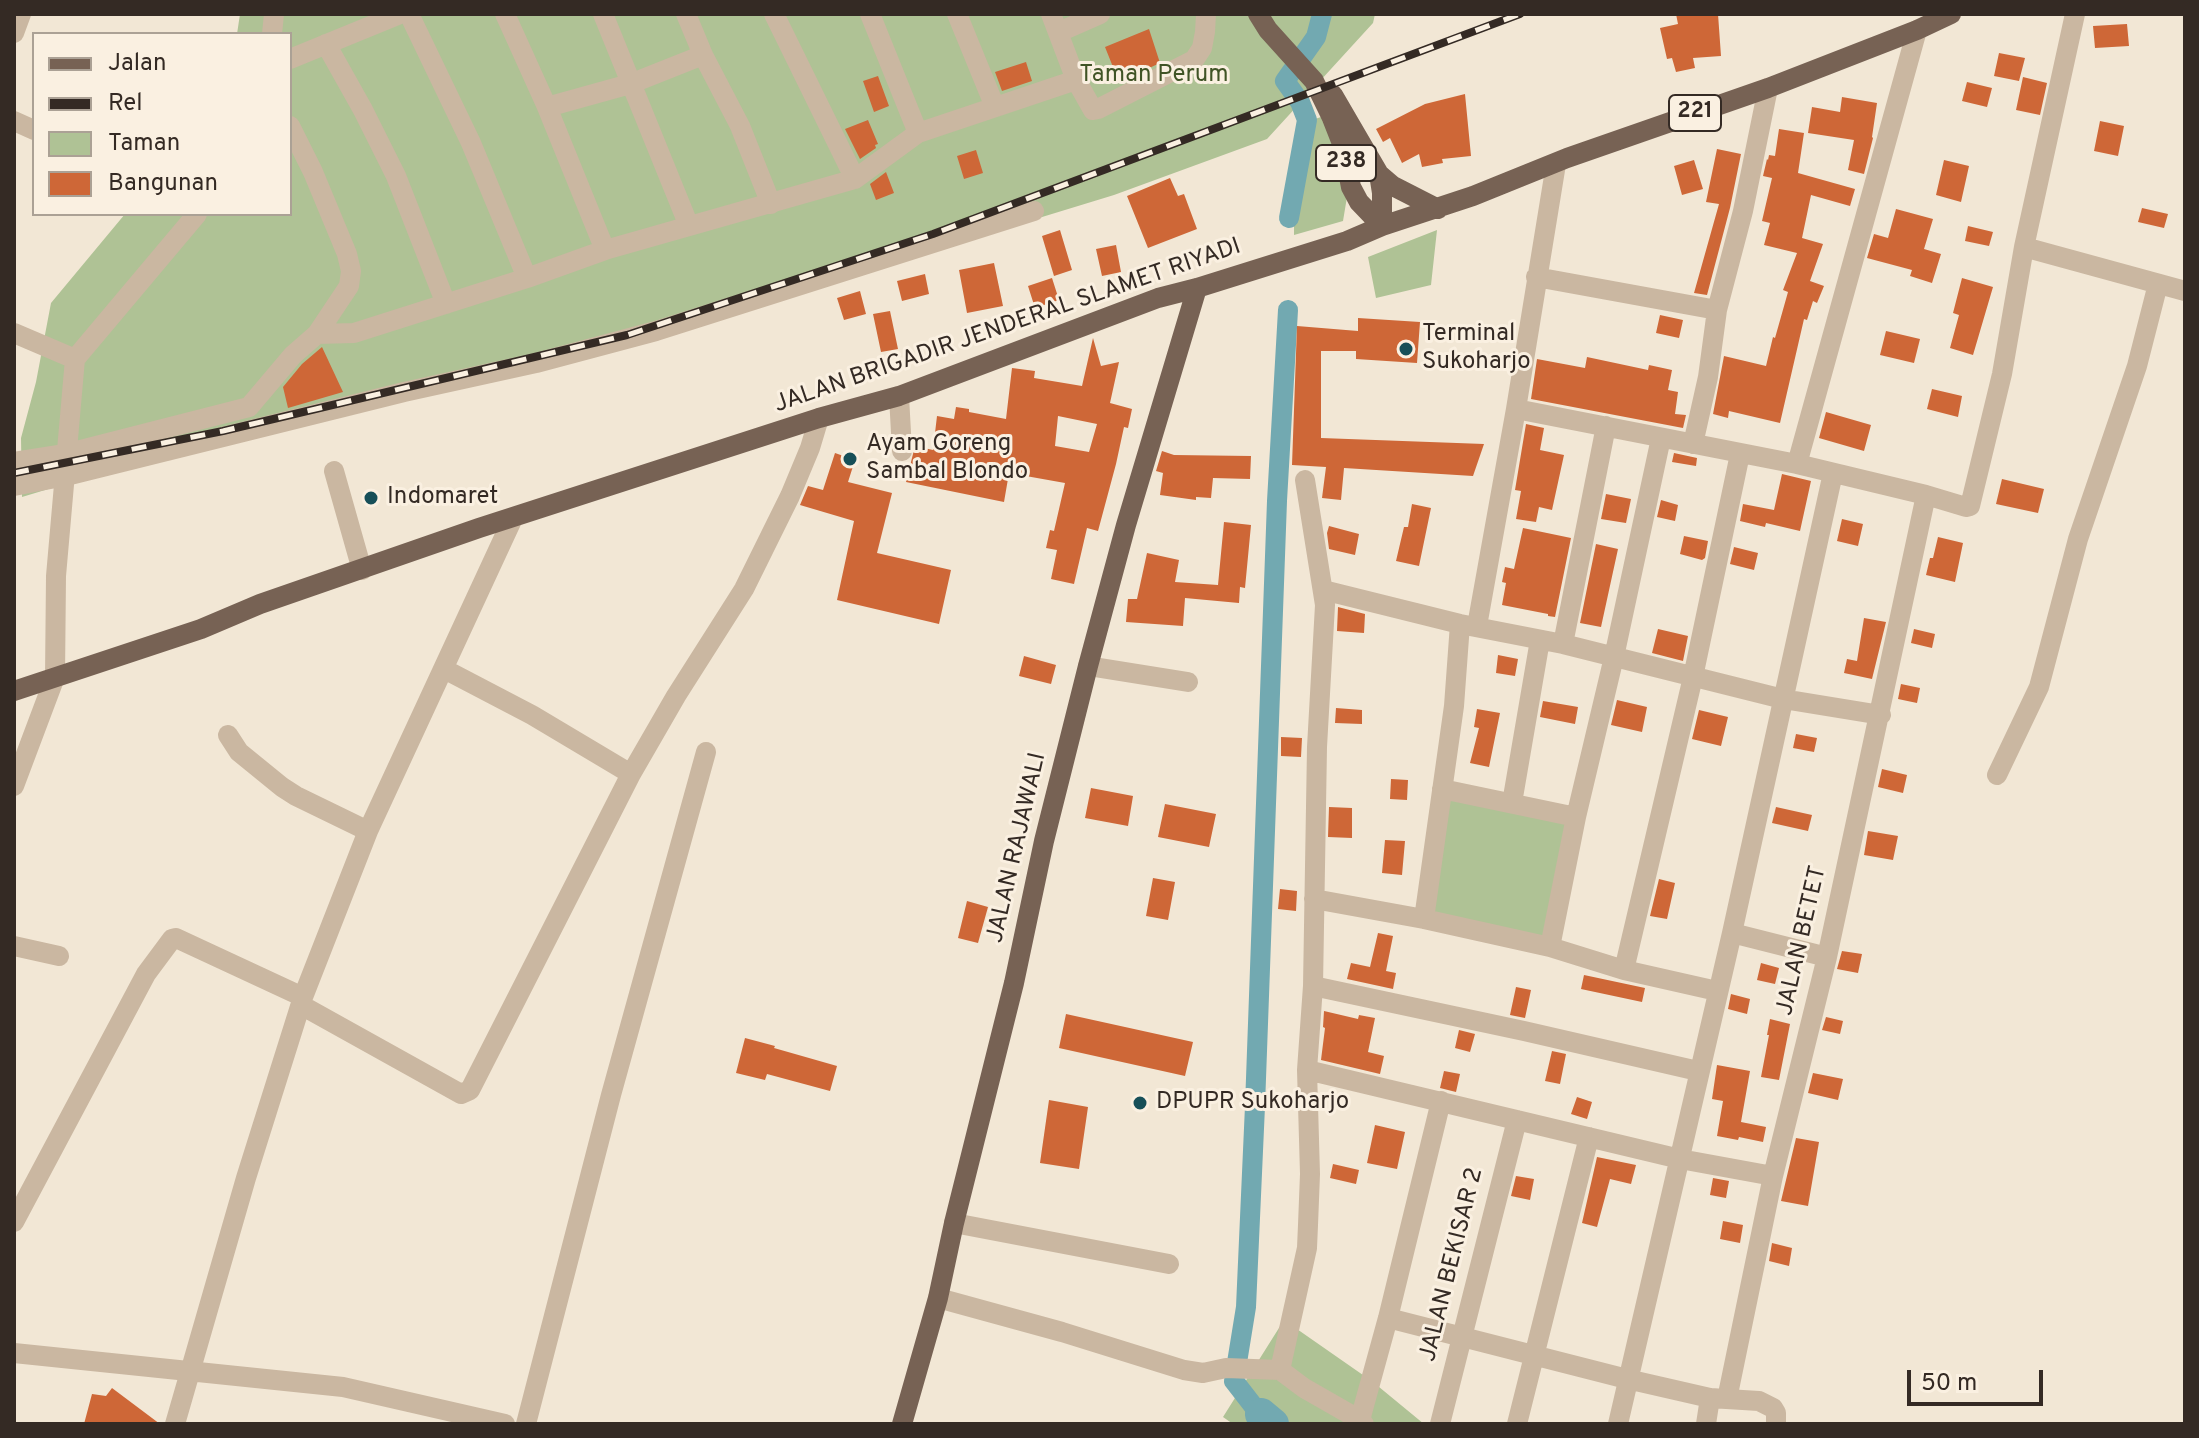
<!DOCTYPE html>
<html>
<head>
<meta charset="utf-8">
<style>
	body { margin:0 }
	#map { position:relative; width:2199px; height:1438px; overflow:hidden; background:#f2e7d5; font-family:Overpass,sans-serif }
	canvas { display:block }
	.frame { position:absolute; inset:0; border:16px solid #342a24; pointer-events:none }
	.legend { position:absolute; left:32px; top:32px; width:260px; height:184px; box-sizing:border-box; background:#faf0e1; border:2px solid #aba195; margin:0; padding:10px 14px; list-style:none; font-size:24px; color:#342a24 }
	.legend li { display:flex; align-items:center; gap:16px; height:40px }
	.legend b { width:40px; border:2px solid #aba195 }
	.scale { position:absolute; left:1907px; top:1370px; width:136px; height:36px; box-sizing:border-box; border:4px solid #342a24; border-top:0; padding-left:10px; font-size:24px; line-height:28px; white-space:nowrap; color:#342a24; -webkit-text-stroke:6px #faf0e1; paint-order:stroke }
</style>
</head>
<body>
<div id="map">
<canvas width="2199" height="1438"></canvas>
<div class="frame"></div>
<ul class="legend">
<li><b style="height:10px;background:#776254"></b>Jalan</li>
<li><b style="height:10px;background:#342a24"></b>Rel</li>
<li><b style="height:22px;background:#afc295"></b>Taman</li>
<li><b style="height:22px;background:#ce6737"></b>Bangunan</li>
</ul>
<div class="scale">50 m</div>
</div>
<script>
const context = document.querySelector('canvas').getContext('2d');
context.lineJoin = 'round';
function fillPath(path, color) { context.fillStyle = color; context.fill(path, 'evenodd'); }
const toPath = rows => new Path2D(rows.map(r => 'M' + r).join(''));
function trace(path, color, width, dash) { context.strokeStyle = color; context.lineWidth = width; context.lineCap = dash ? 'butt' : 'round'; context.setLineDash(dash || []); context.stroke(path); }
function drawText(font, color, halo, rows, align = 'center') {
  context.font = font + ' Overpass,sans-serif'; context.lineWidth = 6; context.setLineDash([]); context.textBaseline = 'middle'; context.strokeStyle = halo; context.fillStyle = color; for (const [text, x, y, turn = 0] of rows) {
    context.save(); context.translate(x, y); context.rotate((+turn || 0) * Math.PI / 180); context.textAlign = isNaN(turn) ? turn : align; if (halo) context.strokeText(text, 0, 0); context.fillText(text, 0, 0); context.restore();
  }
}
const green = toPath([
	[240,14,1375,14,1373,23,1267,139,1114,195,823,284,98,474,22,497,21,438,36,382,51,303,125,214,290,214,290,34,237,34],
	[1327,115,1347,197,1343,221,1294,235,1294,214,1312,120],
	[1437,230,1431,285,1376,298,1368,257],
	[1442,789,1576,817,1550,947,1420,913],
	[1284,1320,1373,1382,1424,1424,1233,1424,1223,1417]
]);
const canal = toPath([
	[1289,218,1307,120,1300,102,1285,81,1316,37,1322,14],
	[1258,1412,1234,1381,1246,1307,1255,1106,1277,501,1288,310]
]);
const river = toPath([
	[1261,1414,1273,1424]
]);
const building = toPath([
	[1676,14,1718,14,1721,56,1693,58,1695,68,1676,72,1672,58,1667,59,1660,28,1678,24],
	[2127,24,2129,46,2095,48,2093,26],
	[1149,29,1160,63,1119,82,1105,47],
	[1999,53,2025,58,2019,81,1994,76],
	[1026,62,1032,81,1002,91,995,72],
	[878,76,889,106,874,112,863,81],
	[2023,77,2047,83,2040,115,2016,110],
	[1967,82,1992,88,1987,107,1962,101],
	[1465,94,1471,156,1442,159,1443,163,1422,167,1419,154,1402,163,1390,138,1383,142,1376,129,1425,104],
	[1842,97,1877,103,1872,137,1873,138,1864,174,1848,170,1854,140,1808,133,1812,107,1840,112],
	[868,120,878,144,875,145,876,148,860,159,845,129],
	[2100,121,2124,126,2118,156,2094,151],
	[1779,129,1804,133,1798,173,1855,189,1850,206,1811,195,1802,238,1823,244,1810,281,1824,286,1817,303,1813,301,1807,320,1804,319,1780,423,1729,411,1728,418,1713,414,1724,356,1766,366,1773,337,1775,338,1788,292,1783,290,1797,253,1764,245,1770,223,1762,221,1772,178,1763,176,1767,159,1768,160,1769,155,1775,156],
	[1717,149,1741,154,1730,208,1707,295,1694,293,1719,204,1706,202],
	[976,150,983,173,964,179,957,156],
	[1694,160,1703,189,1682,195,1674,166],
	[1944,160,1969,166,1961,202,1936,195],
	[886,172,894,193,876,200,870,184],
	[1170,178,1178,196,1184,194,1197,229,1148,248,1127,196],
	[2142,208,2168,214,2164,228,2138,222],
	[1896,209,1933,219,1924,249,1941,254,1932,283,1910,276,1912,270,1867,258,1874,234,1888,238],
	[1968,226,1993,232,1989,246,1965,241],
	[1060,230,1072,270,1054,276,1042,236],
	[1116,245,1121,272,1102,276,1096,249],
	[994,263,1003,306,967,313,959,270],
	[925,274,929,294,902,301,897,281],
	[1052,278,1059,300,1035,308,1028,286],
	[1962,278,1993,287,1973,355,1950,348,1959,315,1953,313],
	[860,291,866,314,844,320,837,298],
	[890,311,898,349,881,352,873,314],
	[1660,315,1683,320,1679,338,1656,333],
	[1358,318,1420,322,1417,363,1356,359,1356,351,1321,351,1321,438,1484,444,1473,476,1344,468,1341,500,1322,498,1326,467,1292,465,1297,326,1358,331],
	[1886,331,1920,339,1914,363,1880,355],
	[1093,338,1101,366,1119,362,1110,403,1132,409,1128,428,1124,427,1116,464,1098,531,1087,528,1074,584,1051,579,1057,550,1046,548,1050,530,1054,531,1065,483,1009,473,1004,502,906,482,915,446,933,450,937,416,954,419,956,407,969,409,969,412,1006,419,1012,368,1035,371,1034,378,1082,386],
	[1058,416,1097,424,1089,452,1055,446],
	[322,347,343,392,288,408,283,387,302,364],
	[1587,357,1648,370,1649,365,1672,370,1668,390,1678,392,1675,414,1686,415,1683,428,1531,399,1537,359,1585,368],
	[1932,389,1962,396,1958,417,1927,409],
	[1826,412,1871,425,1864,451,1819,438],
	[1526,424,1544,428,1540,450,1564,455,1552,510,1539,507,1536,522,1516,519,1521,491,1515,490],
	[1162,451,1174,455,1251,456,1250,479,1213,478,1211,498,1196,497,1196,500,1160,495,1163,473,1156,471],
	[835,453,855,460,848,482,892,493,877,553,951,570,939,624,837,600,854,521,800,505,808,486,823,490],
	[1674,453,1697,458,1696,466,1672,462],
	[1782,474,1811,481,1800,531,1766,523,1765,527,1740,521,1743,504,1774,510],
	[2002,479,2044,489,2038,513,1996,504],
	[1606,494,1631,499,1626,523,1601,519],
	[1661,500,1678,505,1675,521,1657,517],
	[1412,504,1431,508,1419,566,1396,561,1404,527,1408,527],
	[1842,519,1863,524,1858,546,1837,541],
	[1224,522,1251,525,1245,588,1240,587,1239,603,1185,598,1183,626,1126,622,1128,599,1137,599,1147,553,1179,560,1175,582,1218,585],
	[1329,526,1359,534,1355,555,1329,549,1327,533],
	[1523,528,1571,538,1555,617,1548,616,1548,614,1502,605,1506,583,1502,582,1505,567,1514,569],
	[1684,536,1708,541,1705,558,1702,560,1680,554],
	[1938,537,1963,543,1955,582,1926,575,1930,558,1933,558],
	[1596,544,1618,549,1601,627,1580,623],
	[1734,547,1758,553,1754,570,1730,564],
	[1338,607,1365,614,1364,633,1337,631],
	[1864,618,1886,622,1872,679,1844,673,1847,659,1857,661],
	[1658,629,1688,636,1683,661,1652,653],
	[1914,629,1935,634,1932,648,1911,643],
	[1498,655,1518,659,1515,676,1496,673],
	[1024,656,1056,665,1051,684,1019,676],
	[1901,684,1920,688,1917,703,1898,699],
	[1617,700,1647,707,1642,732,1611,725],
	[1543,701,1578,707,1575,724,1540,717],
	[1336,708,1362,710,1362,724,1335,723],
	[1477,709,1500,713,1489,767,1470,763,1479,728,1474,727],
	[1699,710,1728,717,1721,746,1692,739],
	[1796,734,1817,738,1814,752,1793,748],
	[1281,737,1302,738,1301,757,1281,756],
	[1882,769,1907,775,1903,793,1878,787],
	[1391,779,1408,780,1407,800,1390,799],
	[1091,788,1133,796,1128,826,1085,818],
	[1165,804,1216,814,1209,847,1158,837],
	[1329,807,1352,808,1352,838,1328,837],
	[1776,807,1812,815,1808,831,1772,823],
	[1868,831,1898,836,1893,860,1864,855],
	[1385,840,1405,841,1402,875,1382,873],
	[1153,878,1175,882,1168,920,1146,916],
	[1659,879,1675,883,1667,919,1650,916],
	[1280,889,1297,891,1296,911,1278,909],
	[967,901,988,907,978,943,958,938],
	[1378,933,1393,936,1386,971,1396,973,1393,989,1347,979,1351,963,1370,967],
	[1842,951,1862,954,1858,973,1837,969],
	[1761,963,1779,968,1775,984,1757,980],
	[1584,975,1645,988,1642,1002,1581,989],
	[1516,987,1531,990,1525,1018,1510,1015],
	[1731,994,1750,999,1747,1014,1728,1009],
	[1324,1011,1358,1019,1359,1015,1375,1018,1368,1052,1384,1056,1380,1074,1321,1060,1325,1028,1323,1027],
	[1066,1014,1193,1042,1185,1076,1059,1048],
	[1826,1017,1843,1021,1840,1034,1822,1030],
	[1770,1019,1790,1024,1779,1080,1761,1077,1769,1035,1767,1035],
	[1459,1030,1475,1034,1470,1052,1455,1048],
	[745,1038,775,1046,774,1048,837,1066,830,1091,767,1074,765,1080,736,1073],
	[1552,1051,1566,1054,1560,1084,1545,1081],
	[1717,1065,1750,1071,1741,1122,1766,1127,1763,1142,1739,1137,1738,1140,1717,1136,1723,1101,1712,1099],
	[1444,1071,1460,1074,1456,1092,1440,1088],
	[1813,1073,1843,1079,1838,1100,1808,1093],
	[1577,1097,1592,1102,1587,1119,1571,1114],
	[1049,1100,1088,1107,1079,1169,1040,1163],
	[1375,1125,1405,1132,1397,1169,1367,1163],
	[1796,1138,1819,1142,1808,1206,1781,1201],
	[1597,1157,1636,1165,1631,1184,1610,1179,1597,1227,1582,1223],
	[1333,1164,1359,1170,1356,1184,1330,1178],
	[1516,1176,1534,1179,1530,1200,1511,1196],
	[1713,1178,1729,1181,1726,1198,1710,1195],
	[1723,1221,1743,1225,1740,1243,1720,1239],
	[1772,1243,1792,1248,1789,1266,1769,1261],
	[112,1388,160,1424,84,1424,92,1394,106,1396]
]);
const minor = toPath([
	[409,14,471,143,527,278],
	[505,14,547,107,605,250],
	[603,14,689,226],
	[686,14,703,55,740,126,771,204],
	[774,14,855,179],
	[870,14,918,133],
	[957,14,995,107],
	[1051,14,1076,80,1093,110,1098,109,1194,60,1202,48,1205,32,1206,14],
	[1059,32,1100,14],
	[14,33,21,14],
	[272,34,274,14],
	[326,44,363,110,396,176,446,304],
	[290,59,400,14],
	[547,107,630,84,703,55],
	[14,121,34,130],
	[2024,247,2185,291],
	[1536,277,1717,310],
	[14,333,75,359],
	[317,334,354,333,527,278,605,250,855,179,918,133,1076,80],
	[899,396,902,451],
	[1516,409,1797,464,1926,495,1966,507,1970,506,2002,374,2024,247,2075,14],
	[1693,444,1708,377,1717,310,1743,211,1768,88],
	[14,462,65,454,249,407,293,355,317,334,349,286,351,271,347,254,313,172,290,126],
	[1797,464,1917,30],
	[334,471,362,570],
	[1305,480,1325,605,1317,747,1313,986,1307,1070,1310,1174,1308,1225,1307,1248,1280,1370,1304,1388,1360,1420,1364,1424],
	[14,486,66,476,404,392,536,363,656,331,1034,211],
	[1323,590,1460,624,1563,644,1783,699,1881,715],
	[1477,626,1516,409,1556,164],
	[1563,644,1606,426],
	[1088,666,1188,682],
	[444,669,532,715,631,774],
	[228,735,239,752,282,787,296,796,368,831],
	[1997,775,2039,687,2078,539,2137,366,2158,284],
	[14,786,55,677,56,576,75,359,197,214],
	[1442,789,1576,817],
	[1512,803,1540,640],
	[1314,899,1424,919,1550,947,1624,970,1717,991],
	[1424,919,1454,706,1460,624],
	[1732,933,1827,957],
	[14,946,59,956],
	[1550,947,1576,817,1614,657,1661,438],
	[1624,970,1693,677,1740,454],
	[1313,986,1524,1031,1698,1071],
	[301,1005,461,1094,470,1090,631,774,676,696,744,589,790,496,810,448,819,418],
	[1307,1070,1680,1159,1773,1176],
	[14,1222,146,974,172,939,176,938,303,997],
	[954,1223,1169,1264],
	[938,1298,1062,1332,1184,1370,1203,1373,1226,1368,1280,1370],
	[1388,1318,1627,1379,1710,1398,1759,1401,1773,1408,1776,1413,1776,1424],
	[14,1353,343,1387,505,1424],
	[1727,1399,1773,1176,1827,957,1926,495],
	[1360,1420,1388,1318,1441,1101],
	[175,1424,246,1178,303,997,368,831,513,518],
	[526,1424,611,1095,706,752],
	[1440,1424,1517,1120],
	[1517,1424,1589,1137],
	[1618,1424,1732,933,1833,473],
	[1706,1424,1710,1398]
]);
const major = toPath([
	[1258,14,1268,30,1314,81,1332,118,1343,146,1351,187,1359,202,1382,226],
	[1333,95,1379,174,1382,193,1382,226],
	[1379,174,1393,186,1438,209],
	[14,691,201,629,260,604,479,528,819,418,899,396,1158,298,1197,288,1347,241,1382,226,1473,196,1567,158,1768,88,1917,30,1951,14],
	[902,1424,938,1298,954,1223,1014,983,1044,841,1088,666,1126,525,1197,288]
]);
const rail = toPath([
	[14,473,223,431,627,335,933,234,1520,14]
]);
const markers = [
	[1406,349,8,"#174f58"],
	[850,459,8,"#174f58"],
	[371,498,8,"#174f58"],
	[1140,1103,8,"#174f58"]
];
const shields = [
	[1695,113,52],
	[1346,163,60]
];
const shieldNames = [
	["221",1695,113],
	["238",1346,163]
];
const parkNames = [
	["Taman Perum",1154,76]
];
const streetNames = [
	["JALAN BRIGADIR JENDERAL SLAMET RIYADI",1008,327,-19],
	["JALAN RAJAWALI",1018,848,-77],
	["JALAN BETET",1803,941,-77],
	["JALAN BEKISAR 2",1453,1265,-76]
];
const poiNames = [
	["Terminal",1422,335],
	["Sukoharjo",1422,363],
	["Ayam Goreng",866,445],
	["Sambal Blondo",866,473],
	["Indomaret",387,498],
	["DPUPR Sukoharjo",1156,1103]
];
fillPath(green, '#afc295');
trace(canal, '#72a9b1', 20);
trace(river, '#72a9b1', 32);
fillPath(building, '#ce6737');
trace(minor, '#cab7a1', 20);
trace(major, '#776254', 20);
trace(rail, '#342a24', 8);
trace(rail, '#faf0e1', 5, [15]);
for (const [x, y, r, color] of markers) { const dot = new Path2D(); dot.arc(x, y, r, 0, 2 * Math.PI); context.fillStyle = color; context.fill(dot); trace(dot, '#faf0e1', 3); }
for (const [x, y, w] of shields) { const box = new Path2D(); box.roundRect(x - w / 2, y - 18, w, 36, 6); context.fillStyle = '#faf0e1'; context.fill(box); trace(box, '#342a24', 2); }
drawText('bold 22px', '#342a24', null, shieldNames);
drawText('24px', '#405426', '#faf0e1', parkNames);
drawText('24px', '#342a24', '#faf0e1', streetNames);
drawText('24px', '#342a24', '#faf0e1', poiNames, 'left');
</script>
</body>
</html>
